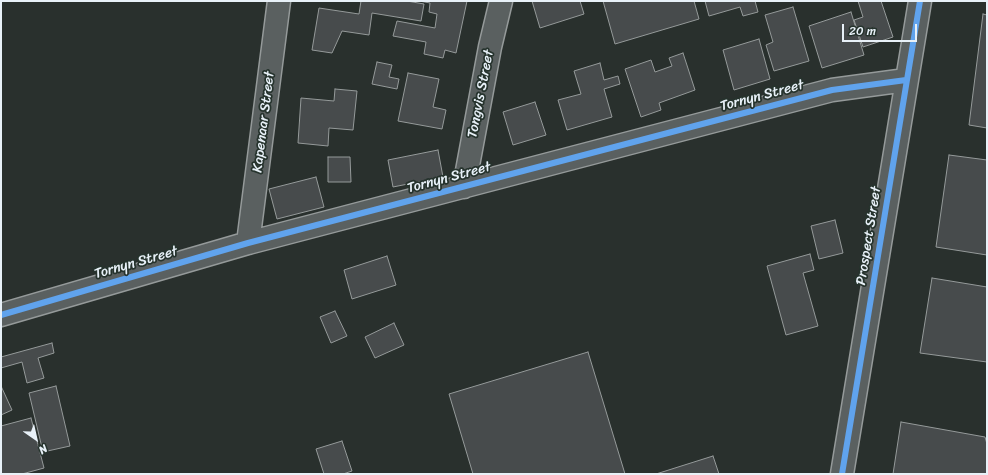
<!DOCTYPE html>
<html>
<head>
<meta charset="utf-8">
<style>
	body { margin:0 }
	#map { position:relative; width:988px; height:475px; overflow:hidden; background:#29302d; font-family:Sriracha,sans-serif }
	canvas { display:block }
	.frame { position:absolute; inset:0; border:2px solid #e8f1f8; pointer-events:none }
	.north { position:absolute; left:16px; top:419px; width:40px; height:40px; -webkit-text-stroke:3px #26332d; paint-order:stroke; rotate:146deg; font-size:11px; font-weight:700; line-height:16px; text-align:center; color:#e8f1f8 }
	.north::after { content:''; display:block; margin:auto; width:14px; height:18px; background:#e8f1f8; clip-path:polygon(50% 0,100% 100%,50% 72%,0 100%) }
	.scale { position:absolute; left:842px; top:24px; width:75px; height:18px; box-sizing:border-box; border:2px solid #e8f1f8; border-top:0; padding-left:5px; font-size:12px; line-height:14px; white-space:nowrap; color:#e8f1f8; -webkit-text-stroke:3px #26332d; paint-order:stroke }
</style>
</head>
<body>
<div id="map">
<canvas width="988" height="475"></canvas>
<div class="frame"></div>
<div class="north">N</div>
<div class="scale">20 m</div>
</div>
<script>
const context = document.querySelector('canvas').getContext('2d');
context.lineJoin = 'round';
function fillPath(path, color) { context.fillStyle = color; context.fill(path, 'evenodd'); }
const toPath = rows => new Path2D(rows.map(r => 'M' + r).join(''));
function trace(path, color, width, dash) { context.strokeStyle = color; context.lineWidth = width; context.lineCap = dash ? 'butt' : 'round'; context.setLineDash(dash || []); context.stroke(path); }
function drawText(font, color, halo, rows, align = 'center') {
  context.font = font + ' Sriracha,sans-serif'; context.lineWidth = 3.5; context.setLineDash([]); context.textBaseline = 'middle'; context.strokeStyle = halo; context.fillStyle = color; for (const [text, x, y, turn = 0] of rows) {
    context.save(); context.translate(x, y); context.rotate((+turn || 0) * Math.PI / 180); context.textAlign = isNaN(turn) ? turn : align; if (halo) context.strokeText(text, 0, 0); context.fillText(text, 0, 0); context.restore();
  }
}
const building = toPath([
	[361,1,407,1,424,4,421,21,372,13,369,35,342,31,332,53,312,50,319,8,359,14,361,1],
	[419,1,467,1,456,53,445,50,443,58,424,54,426,42,393,36,397,21,435,28,437,14,429,12,430,3,419,1],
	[532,1,580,1,584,14,540,28,532,1],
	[603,1,694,1,699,19,615,44,603,1],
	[705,1,755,1,758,12,743,16,740,7,709,16,705,1],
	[858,1,881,1,893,37,863,47,854,20,863,17,858,1],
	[793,7,809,61,774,71,766,45,773,42,765,15,793,7],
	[851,12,864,55,822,68,809,26,851,12],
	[983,14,987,15,987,128,969,125,983,14],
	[759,39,770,79,734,90,723,50,759,39],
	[683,53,695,90,659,103,661,110,641,117,625,69,651,60,655,72,672,66,669,58,683,53],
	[377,62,392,65,389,77,399,79,397,89,372,84,377,62],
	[600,63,604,80,618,76,620,84,604,89,612,117,567,130,558,100,581,94,574,71,600,63],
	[408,73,439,79,433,107,446,110,442,129,398,121,408,73],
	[335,89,357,91,353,130,329,128,328,146,298,143,301,98,334,101,335,89],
	[535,102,546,135,513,145,503,112,535,102],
	[438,150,443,177,393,187,388,160,438,150],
	[949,155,987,160,987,255,936,247,949,155],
	[328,157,350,157,351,182,328,182,328,157],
	[316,177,324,207,277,219,269,189,316,177],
	[835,220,843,253,819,259,811,226,835,220],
	[810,254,814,270,803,273,818,326,786,335,767,266,810,254],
	[387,256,396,285,352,299,344,270,387,256],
	[932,278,987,287,987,362,920,353,932,278],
	[335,311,347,336,331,343,320,317,335,311],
	[394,323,404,345,375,358,365,337,394,323],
	[52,343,54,353,38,358,44,378,27,383,22,362,1,368,1,357,52,343],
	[588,352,625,474,473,474,449,394,588,352],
	[1,386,12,410,1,415,1,386],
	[56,386,70,446,43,452,29,393,56,386],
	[31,418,44,468,22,474,1,474,1,426,31,418],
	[901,422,985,437,987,444,987,474,893,474,901,422],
	[342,441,352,471,343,474,324,474,316,449,342,441],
	[713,456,719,474,656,474,713,456]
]);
const minor = toPath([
	[464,187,490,47,501,1],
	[248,243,279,1],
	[1,315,248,243,832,90,906,80],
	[842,474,920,1]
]);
const cycleway = toPath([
	[1,315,248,243,832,90,906,80],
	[842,474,920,1]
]);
const streetNames = [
	["Tongvis Street",481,94,-79],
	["Tornyn Street",762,96,-15],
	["Kapenaar Street",264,122,-83],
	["Tornyn Street",449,178,-15],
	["Prospect Street",869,236,-81],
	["Tornyn Street",136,263,-16]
];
fillPath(building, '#474b4c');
trace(building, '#959a9a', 1);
trace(minor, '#959a9a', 25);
trace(minor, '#5a6060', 22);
trace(cycleway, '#60a3ed', 6);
drawText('14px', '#e8f1f8', '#26332d', streetNames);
</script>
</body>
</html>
